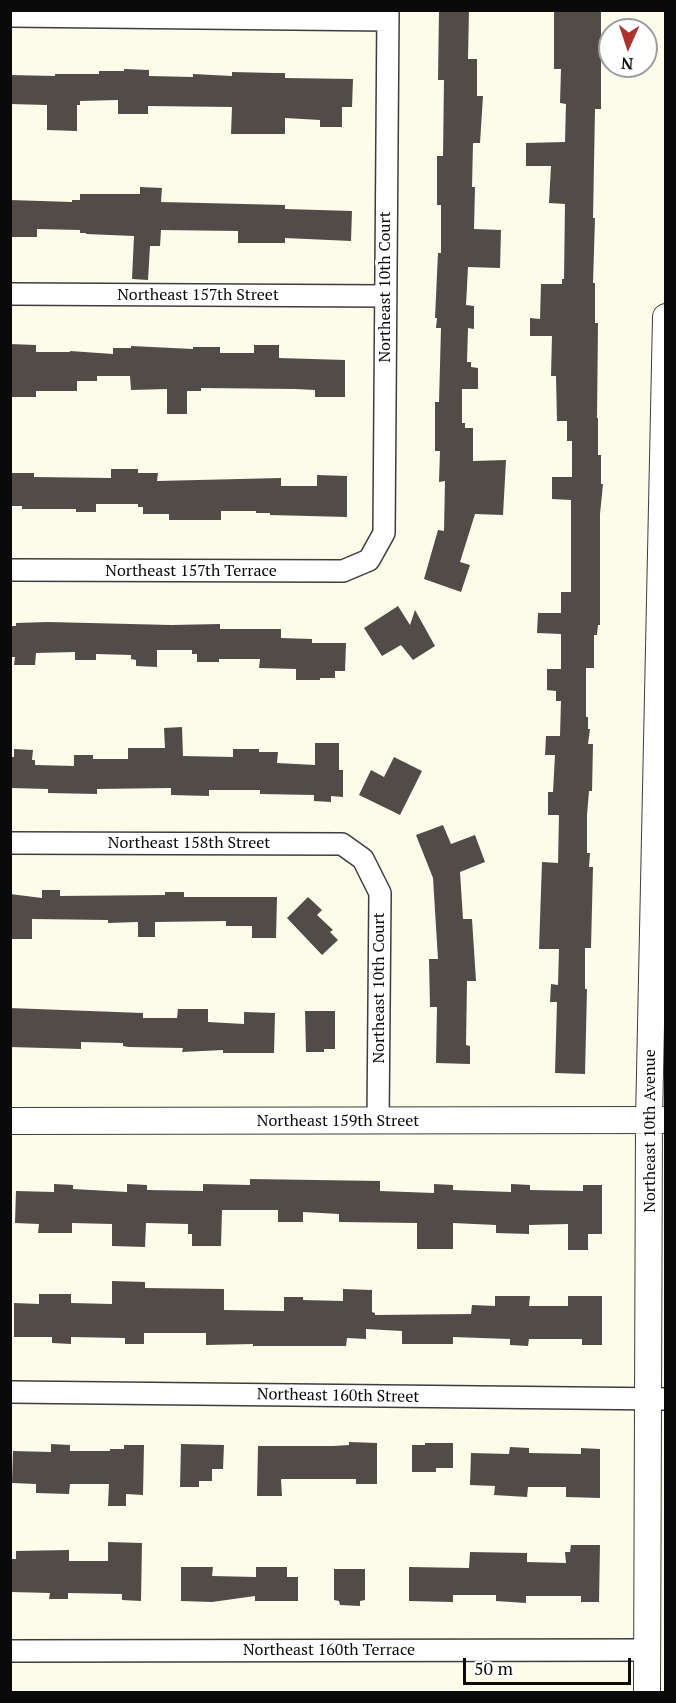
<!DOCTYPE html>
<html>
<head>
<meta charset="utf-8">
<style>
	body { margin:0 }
	#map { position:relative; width:676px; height:1703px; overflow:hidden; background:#fdfbe9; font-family:"PT Serif",serif }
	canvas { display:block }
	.frame { position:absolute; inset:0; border:12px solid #0a0a0a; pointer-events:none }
	.north { position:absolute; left:598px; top:18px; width:60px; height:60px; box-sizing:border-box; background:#fff; border:2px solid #9d9d9d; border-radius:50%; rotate:183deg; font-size:16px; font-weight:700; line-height:24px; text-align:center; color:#0a0a0a }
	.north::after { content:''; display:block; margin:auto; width:21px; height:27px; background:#ad3330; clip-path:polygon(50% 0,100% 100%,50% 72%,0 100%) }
	.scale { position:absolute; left:463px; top:1658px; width:168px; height:27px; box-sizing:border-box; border:3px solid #0a0a0a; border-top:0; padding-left:8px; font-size:18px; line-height:21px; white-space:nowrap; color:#0a0a0a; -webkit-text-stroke:4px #fff; paint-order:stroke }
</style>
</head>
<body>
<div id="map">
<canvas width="676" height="1703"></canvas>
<div class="frame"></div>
<div class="north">N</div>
<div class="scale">50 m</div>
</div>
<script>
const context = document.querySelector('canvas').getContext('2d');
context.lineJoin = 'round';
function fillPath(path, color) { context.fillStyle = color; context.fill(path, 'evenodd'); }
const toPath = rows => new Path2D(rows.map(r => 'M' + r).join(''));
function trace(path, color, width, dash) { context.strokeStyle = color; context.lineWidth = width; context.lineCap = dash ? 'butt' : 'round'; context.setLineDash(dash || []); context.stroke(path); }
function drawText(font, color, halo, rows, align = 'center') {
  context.font = font + ' "PT Serif",serif'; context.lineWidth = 6; context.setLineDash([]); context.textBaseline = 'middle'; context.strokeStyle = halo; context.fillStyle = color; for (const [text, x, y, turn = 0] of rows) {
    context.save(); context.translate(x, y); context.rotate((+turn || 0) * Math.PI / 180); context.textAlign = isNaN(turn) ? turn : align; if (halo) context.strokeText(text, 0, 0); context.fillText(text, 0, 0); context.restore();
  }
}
const building = toPath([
	[439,10,469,10,468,59,477,59,477,96,483,96,480,143,473,143,472,187,475,187,474,229,501,230,500,268,468,267,466,305,474,306,474,329,468,328,467,362,471,362,471,367,478,368,478,389,462,389,462,423,465,423,465,428,473,428,473,461,506,460,503,515,475,514,460,562,470,565,461,592,424,579,438,530,444,531,445,481,439,482,440,451,435,451,435,402,439,402,441,328,436,328,437,318,435,318,438,253,441,253,441,205,437,205,437,156,443,156,444,80,438,80],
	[554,10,601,10,601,109,595,109,593,218,595,218,593,283,595,283,595,323,598,323,597,418,598,418,598,455,601,455,601,484,603,484,600,514,600,625,598,625,597,635,594,635,594,668,586,668,586,717,588,717,588,729,590,729,588,744,593,744,592,791,589,791,587,815,587,853,590,853,589,867,593,867,591,948,585,948,585,989,587,989,585,1074,555,1073,557,1002,550,1002,551,984,558,985,559,949,539,949,542,862,558,863,559,815,548,815,548,792,553,792,555,755,545,755,546,736,560,736,561,701,556,701,556,691,547,690,547,669,561,669,561,634,537,633,538,613,561,613,561,592,571,592,571,500,552,499,552,477,572,477,572,441,567,441,567,421,557,421,556,376,551,376,552,336,530,336,530,318,540,319,541,284,562,284,562,279,564,279,565,204,549,203,551,166,526,166,526,143,565,142,566,104,560,103,561,69,554,69],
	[124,69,149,70,149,76,193,77,193,74,232,76,232,72,274,73,285,73,285,78,353,79,352,107,342,107,342,127,320,127,320,120,285,118,285,134,231,134,232,107,148,106,148,114,118,114,118,100,80,101,80,105,77,105,77,131,47,130,47,105,10,104,10,75,55,76,55,74,99,74,99,71,124,71],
	[140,187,162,188,161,202,285,205,285,209,352,211,351,241,285,238,285,243,238,243,238,231,161,230,160,246,150,246,148,280,132,279,134,236,86,234,86,233,80,233,80,230,37,229,37,237,10,237,10,200,72,202,72,200,80,200,80,194,140,194],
	[10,344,36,345,36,352,70,352,70,351,113,354,113,348,131,348,131,346,193,349,193,347,220,347,220,353,254,353,254,345,279,345,279,358,345,360,345,397,315,397,315,390,295,389,201,388,201,391,187,391,187,414,167,414,167,389,131,390,130,376,97,376,97,381,77,381,77,391,36,391,36,397,10,397],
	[111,469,138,469,138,473,158,473,157,481,281,478,281,486,317,486,317,475,347,476,347,517,270,515,270,513,256,513,256,511,221,511,221,520,169,520,169,514,143,514,143,507,138,507,138,504,96,504,96,512,76,512,76,509,22,509,22,506,10,506,10,473,34,473,34,477,111,478],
	[398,606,410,625,415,610,435,646,413,660,401,645,382,656,364,628],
	[48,622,171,625,220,624,220,629,281,629,281,638,312,639,312,643,346,643,345,671,335,671,335,678,320,678,320,680,296,680,296,669,259,668,260,659,219,659,219,662,197,662,197,654,192,654,192,650,157,650,157,667,136,666,136,660,131,659,131,655,96,654,96,660,75,660,75,652,36,653,35,665,14,665,15,657,10,657,10,626,16,626,16,623],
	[182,727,183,756,233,757,233,749,259,749,259,752,278,752,277,763,315,765,315,743,339,743,339,770,343,770,343,797,331,796,331,802,314,801,314,795,260,794,260,790,209,790,209,796,171,795,171,788,97,789,97,794,48,793,48,789,10,788,10,757,14,757,14,749,33,750,32,760,35,760,35,765,74,766,74,755,93,755,93,759,128,759,128,748,165,748,164,728],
	[394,757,422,771,400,815,359,795,371,770,384,777],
	[443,825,451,844,475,835,485,862,460,872,463,919,472,919,476,981,467,981,466,1045,470,1046,470,1064,436,1063,437,1007,430,1007,429,959,438,959,433,878,416,835],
	[42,890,60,890,60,896,165,895,165,892,184,892,184,897,277,897,276,938,252,938,252,926,226,926,226,921,155,922,155,937,138,937,138,922,108,923,108,920,32,919,32,939,10,939,10,894,42,898],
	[308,897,322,910,317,915,333,930,330,932,338,940,322,955,287,918],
	[10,1008,143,1013,143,1018,177,1018,178,1009,208,1009,208,1022,244,1024,244,1012,275,1013,274,1053,223,1053,223,1050,182,1052,183,1048,129,1047,123,1046,123,1043,81,1042,81,1049,10,1047],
	[305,1011,335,1011,335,1049,324,1049,324,1052,306,1052],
	[250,1179,380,1181,380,1191,434,1193,434,1184,453,1185,453,1190,511,1192,511,1184,530,1185,530,1190,583,1191,583,1185,602,1185,602,1234,588,1234,588,1250,568,1250,568,1224,529,1225,529,1234,496,1233,496,1225,453,1223,453,1249,417,1249,417,1223,339,1222,339,1214,303,1212,303,1222,278,1222,278,1210,222,1210,221,1246,192,1246,192,1234,188,1234,188,1224,146,1223,145,1247,112,1246,112,1224,72,1223,72,1233,38,1233,39,1224,15,1223,16,1191,54,1192,54,1184,73,1185,73,1189,127,1192,127,1184,147,1185,147,1190,203,1191,203,1184,250,1185],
	[112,1281,145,1282,145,1288,224,1289,224,1310,284,1311,284,1297,303,1297,303,1300,343,1301,343,1289,372,1290,372,1312,375,1313,375,1315,471,1314,472,1305,495,1306,495,1296,530,1296,529,1306,568,1306,568,1296,602,1296,602,1345,582,1345,582,1339,529,1339,528,1346,510,1345,510,1339,453,1337,453,1344,402,1344,402,1331,366,1329,366,1339,347,1338,346,1346,253,1346,253,1344,206,1345,206,1333,144,1333,144,1344,125,1344,125,1338,71,1337,71,1344,52,1343,52,1337,14,1337,14,1303,39,1304,39,1294,71,1294,71,1303,112,1304],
	[349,1442,377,1443,377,1484,356,1484,356,1479,281,1479,282,1496,257,1496,258,1446,333,1446,349,1445],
	[425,1443,453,1443,453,1468,436,1468,436,1472,412,1472,412,1445,425,1445],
	[51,1444,70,1445,70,1451,110,1451,110,1449,124,1449,124,1445,144,1445,143,1495,126,1494,126,1506,108,1506,109,1484,70,1484,69,1494,36,1493,36,1484,12,1483,13,1451,51,1452],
	[181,1444,224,1445,223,1469,212,1469,212,1481,199,1481,199,1487,180,1487],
	[510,1447,529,1448,529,1453,581,1454,581,1448,600,1449,600,1498,566,1497,566,1487,528,1487,527,1497,494,1495,495,1486,470,1485,471,1453,509,1454],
	[108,1542,142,1543,141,1601,122,1600,122,1594,68,1593,68,1599,49,1599,50,1593,11,1592,12,1559,16,1559,16,1551,69,1550,69,1561,108,1561],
	[571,1545,600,1545,599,1602,581,1602,581,1596,526,1596,526,1603,496,1601,496,1595,453,1595,453,1602,409,1601,409,1567,469,1568,470,1552,527,1553,527,1562,566,1563,565,1552,570,1552],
	[181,1567,213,1567,212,1576,256,1577,256,1567,287,1567,287,1577,298,1577,298,1601,255,1601,255,1596,212,1602,181,1601],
	[334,1569,365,1569,365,1600,360,1601,360,1606,340,1605,339,1601,334,1600]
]);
const minor = toPath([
	[10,16,388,20],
	[10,294,385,296],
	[10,570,343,571,369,560,384,533,388,10],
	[10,843,342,844,363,859,380,893,378,1121],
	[10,1392,666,1399],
	[10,1651,648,1650]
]);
const tertiary = toPath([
	[10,1121,665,1120],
	[647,1692,649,1120,666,317]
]);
const streetNames = [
	["Northeast 10th Court",385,287,-90],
	["Northeast 157th Street",198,295],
	["Northeast 157th Terrace",191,571],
	["Northeast 158th Street",189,843],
	["Northeast 10th Court",379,988,-90],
	["Northeast 159th Street",338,1121],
	["Northeast 10th Avenue",650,1131,-90],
	["Northeast 160th Street",338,1396,1],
	["Northeast 160th Terrace",329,1650]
];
fillPath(building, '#524c48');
trace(minor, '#3d3d3d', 24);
trace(tertiary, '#3d3d3d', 28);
trace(minor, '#fff', 21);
trace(tertiary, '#fff', 26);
drawText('16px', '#0a0a0a', '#fff', streetNames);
</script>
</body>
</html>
